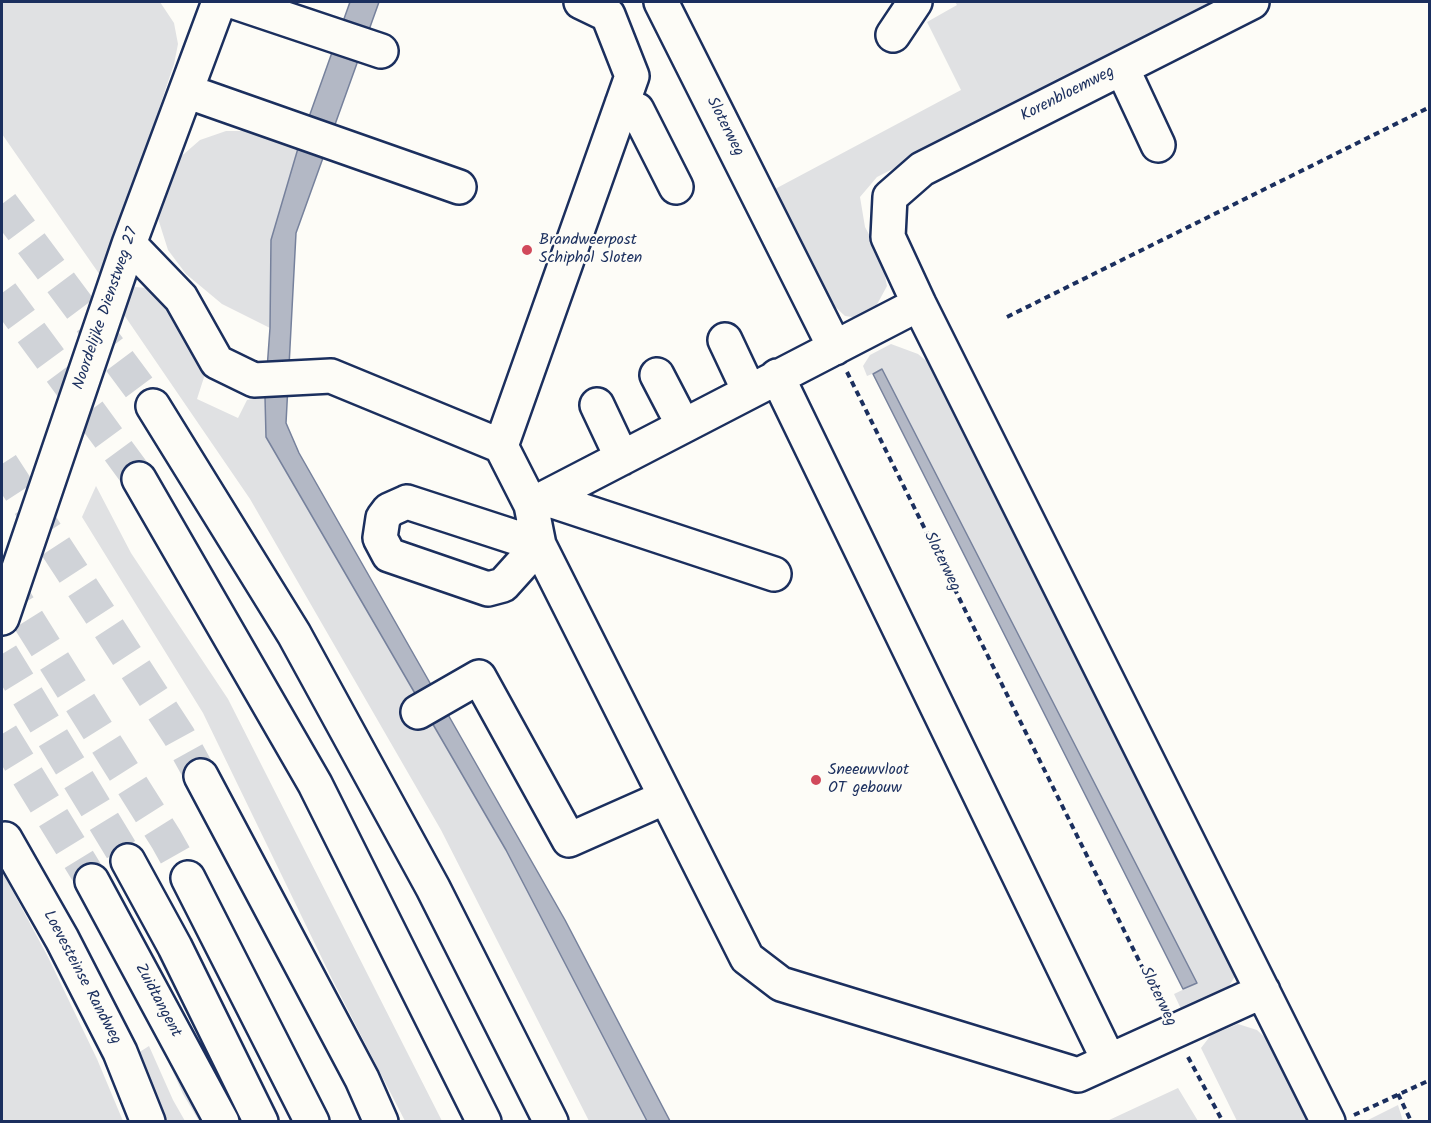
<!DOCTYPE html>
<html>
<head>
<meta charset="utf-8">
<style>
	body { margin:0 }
	#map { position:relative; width:1431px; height:1123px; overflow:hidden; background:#fdfcf7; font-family:Kalam,sans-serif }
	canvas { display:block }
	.frame { position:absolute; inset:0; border:3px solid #1b2f5e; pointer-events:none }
</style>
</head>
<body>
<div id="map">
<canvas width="1431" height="1123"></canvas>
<div class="frame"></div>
</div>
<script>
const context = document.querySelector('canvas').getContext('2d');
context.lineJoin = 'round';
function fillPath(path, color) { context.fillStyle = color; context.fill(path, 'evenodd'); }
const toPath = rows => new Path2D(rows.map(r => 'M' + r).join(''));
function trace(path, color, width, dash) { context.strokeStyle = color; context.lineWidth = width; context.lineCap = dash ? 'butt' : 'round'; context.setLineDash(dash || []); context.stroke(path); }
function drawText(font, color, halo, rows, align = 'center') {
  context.font = font + ' Kalam,sans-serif'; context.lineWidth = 4.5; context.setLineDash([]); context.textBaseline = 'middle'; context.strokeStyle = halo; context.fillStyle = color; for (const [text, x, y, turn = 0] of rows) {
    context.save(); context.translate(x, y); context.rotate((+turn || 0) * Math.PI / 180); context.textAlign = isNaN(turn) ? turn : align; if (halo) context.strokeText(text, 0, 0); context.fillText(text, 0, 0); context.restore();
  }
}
const green = toPath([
	[2,2,160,2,174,23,178,44,174,64,102,278,2,134],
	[955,2,1222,2,877,177,860,197,865,227,881,257,887,286,874,310,860,318,845,316,826,298,772,196,775,189,961,90,927,22,957,5],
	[226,131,249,131,299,145,271,240,270,328,222,304,186,274,168,250,155,209,177,160,200,140],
	[135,287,146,288,166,307,206,371,197,399,238,418,247,400,265,397,266,437,506,850,647,1121,589,1121,441,830,250,499,120,309,125,294],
	[891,344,918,354,935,368,1237,973,1229,986,1181,1009,1174,994,1197,983,882,370,867,376,863,366,870,355],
	[96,486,131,553,228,699,442,1121,405,1121,332,979,203,713,82,517],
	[2,871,48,957,97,1059,123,1121,2,1121],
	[150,1021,215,1121,199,1121,183,1094],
	[1238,1024,1257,1030,1276,1048,1313,1121,1237,1121,1201,1048,1211,1035],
	[149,1046,173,1100,185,1121,163,1121,138,1053],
	[1178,1088,1198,1121,1107,1121],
	[1398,1105,1403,1121,1366,1121]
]);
const water = toPath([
	[350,2,379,2,296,233,286,423,299,453,565,920,670,1121,647,1121,506,850,266,437,265,397,270,328,271,240,299,145,350,2],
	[882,369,1197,983,1183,989,873,374,882,369]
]);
const minorTunnel = toPath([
	[2,654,128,861],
	[2,734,92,881]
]);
const highwayTunnel = toPath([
	[2,204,153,406],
	[2,293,139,479],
	[2,464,179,736,201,776],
	[2,578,166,839,188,878]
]);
const path = toPath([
	[1007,317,1430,107],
	[847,372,1161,1005],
	[1188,1057,1223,1122],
	[1398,1094,1411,1121],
	[1354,1115,1430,1080]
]);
const minor = toPath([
	[235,2,381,51],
	[581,2,608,15,632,76,501,446,531,505,539,545,747,958,781,984,1078,1075,1263,991],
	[661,2,835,348],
	[1252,2,922,169,890,197,888,237,919,304,1328,1122],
	[893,35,915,2],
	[1122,68,1158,145],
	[186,91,459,187],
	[622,104,637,110,676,187],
	[129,244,181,298,217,362,254,380,331,376,501,446],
	[725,340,749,391],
	[657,375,683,425],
	[777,376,1108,1059],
	[597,405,622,458],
	[544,498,774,574],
	[407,502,539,545,503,585,488,589,389,555,380,538,383,518,389,510,407,502],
	[531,505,919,304],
	[2,618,129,244,219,2],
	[418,712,479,677,569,840,666,797],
	[5,839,62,939,120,1052,148,1122],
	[128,861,175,947,261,1122],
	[92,881,222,1122]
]);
const highway = toPath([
	[153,406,294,634,433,888,551,1122],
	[139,479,315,784,484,1122],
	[201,776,362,1079,381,1122],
	[188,878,312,1122]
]);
const markers = [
	[527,250,6,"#d1495b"],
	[816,780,6,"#d1495b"]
];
const streetNames = [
	["Korenbloemweg",1068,95,-27],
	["Sloterweg",724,127,63],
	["Noordelijke Dienstweg 27",107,309,-71],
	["Sloterweg",941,562,64],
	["Loevesteinse Randweg",81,978,62],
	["Sloterweg",1157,997,64],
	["Zuidtangent",157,1001,62]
];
const poiNames = [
	["Brandweerpost",539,241],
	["Schiphol Sloten",539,259],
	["Sneeuwvloot",828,771],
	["OT gebouw",828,789]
];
fillPath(green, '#e0e1e3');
fillPath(water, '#b3b8c5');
trace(water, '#76819c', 1.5);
trace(minorTunnel, '#d0d3d8', 33, [33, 16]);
trace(highwayTunnel, '#d0d3d8', 33, [33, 16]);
trace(minor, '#1b2f5e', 38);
trace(highway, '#1b2f5e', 38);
trace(path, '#1b2f5e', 4, [6, 4.5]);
trace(minor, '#fdfcf7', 33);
trace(highway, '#fdfcf7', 33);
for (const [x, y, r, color] of markers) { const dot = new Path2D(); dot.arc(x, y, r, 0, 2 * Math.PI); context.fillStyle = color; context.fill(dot); trace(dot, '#fdfcf7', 2); }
drawText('16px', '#1b2f5e', '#fdfcf7', streetNames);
drawText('16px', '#1b2f5e', '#fdfcf7', poiNames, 'left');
</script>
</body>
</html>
